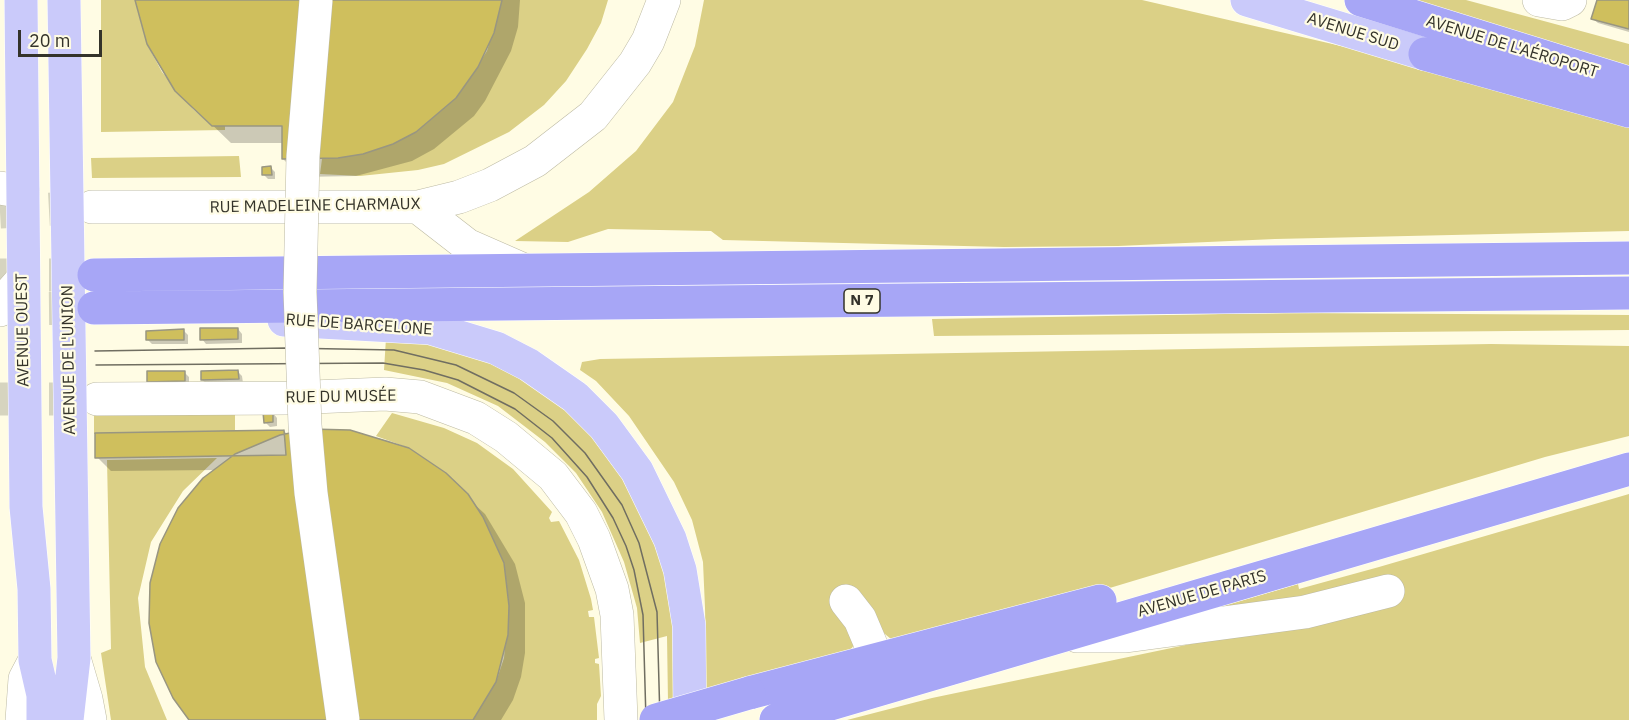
<!DOCTYPE html>
<html>
<head>
<meta charset="utf-8">
<style>
	body { margin:0 }
	#map { position:relative; width:1629px; height:720px; overflow:hidden; background:#fffce4; font-family:"IBM Plex Sans",sans-serif }
	canvas { display:block }
	.scale { position:absolute; left:18px; top:30px; width:84px; height:27px; box-sizing:border-box; border:3px solid #34332a; border-top:0; padding-left:8px; font-size:18px; line-height:21px; white-space:nowrap; color:#34332a; -webkit-text-stroke:4px #fffce4; paint-order:stroke }
</style>
</head>
<body>
<div id="map">
<canvas width="1629" height="720"></canvas>
<div class="scale">20 m</div>
</div>
<script>
const context = document.querySelector('canvas').getContext('2d');
context.lineJoin = 'round';
function fillPath(path, color) { context.fillStyle = color; context.fill(path, 'evenodd'); }
const toPath = rows => new Path2D(rows.map(r => 'M' + r).join(''));
function trace(path, color, width, dash) { context.strokeStyle = color; context.lineWidth = width; context.lineCap = dash ? 'butt' : 'round'; context.setLineDash(dash || []); context.stroke(path); }
function drawText(font, color, halo, rows, align = 'center') {
  context.font = font + ' "IBM Plex Sans",sans-serif'; context.lineWidth = 4.5; context.setLineDash([]); context.textBaseline = 'middle'; context.strokeStyle = halo; context.fillStyle = color; for (const [text, x, y, turn = 0] of rows) {
    context.save(); context.translate(x, y); context.rotate((+turn || 0) * Math.PI / 180); context.textAlign = isNaN(turn) ? turn : align; if (halo) context.strokeText(text, 0, 0); context.fillText(text, 0, 0); context.restore();
  }
}
const green = toPath([
	[101,0,135,0,147,44,162,72,193,109,212,126,225,126,225,130,101,132],
	[502,0,608,0,601,23,587,49,566,81,544,105,509,132,444,164,418,170,360,176,320,174,322,159,363,154,416,132,456,98,487,51],
	[704,0,1142,0,1393,58,1629,122,1629,231,1275,239,1118,246,1004,247,723,240,711,231,608,229,568,242,515,241,589,192,636,151,673,102,695,46],
	[1412,0,1466,0,1629,44,1629,67],
	[239,156,241,177,92,178,91,158],
	[1284,313,1629,315,1629,330,934,336,932,319],
	[386,338,416,341,498,363,555,399,595,434,645,511,670,583,678,699,668,702,667,636,640,643,637,608,624,562,602,512,576,473,545,442,498,406,447,383,384,370],
	[1491,344,1629,346,1629,436,1545,457,1113,587,909,644,891,639,880,630,854,645,849,652,700,690,706,655,705,608,703,562,692,520,674,482,629,416,596,381,580,370,582,362,600,359],
	[94,407,235,408,235,433,94,434],
	[392,413,444,428,477,443,513,469,552,512,549,518,551,522,559,521,579,560,591,599,593,610,588,611,589,617,594,617,599,658,595,659,595,663,599,664,601,696,597,704,597,720,473,720,496,682,504,658,509,606,504,563,483,517,468,494,446,473,409,448,376,436],
	[217,458,183,491,151,542,138,598,145,667,167,720,111,720,101,653,111,649,107,460],
	[1629,494,1629,720,847,720,932,698,1387,603,1210,618,1209,610,1298,584,1299,589,1379,567]
]);
const shadow = toPath([
	[137,0,520,0,518,27,511,51,485,101,474,116,434,149,412,161,356,176,301,177,283,159,284,143,231,143,176,90,148,43],
	[1598,0,1629,0,1629,32,1598,23,1593,19],
	[271,168,275,172,275,179,268,179,264,175],
	[238,329,242,334,242,343,206,344,202,339],
	[184,331,188,335,188,344,152,344,147,339],
	[184,372,189,377,189,385,153,386,149,381],
	[238,372,242,376,243,383,207,384,202,380],
	[273,413,277,418,277,426,270,427,265,422],
	[284,431,288,435,350,431,389,441,425,459,485,514,515,564,525,603,525,653,521,677,513,700,501,720,191,720,216,470,111,471,97,457]
]);
const building = toPath([
	[135,0,502,0,494,33,478,67,456,98,416,132,393,144,363,154,338,158,282,159,282,126,212,126,175,91,147,44,135,0],
	[1597,0,1629,0,1629,29,1591,19,1597,0],
	[271,166,272,175,262,175,262,167,271,166],
	[200,328,238,328,238,339,200,340,200,328],
	[184,329,184,340,146,340,146,331,184,329],
	[238,370,239,379,201,380,201,371,238,370],
	[147,371,185,371,185,381,147,382,147,371],
	[263,412,273,412,273,422,264,423,263,412],
	[310,429,350,430,409,448,446,473,468,494,483,517,504,563,509,606,508,635,496,682,473,720,189,720,173,698,156,662,149,623,150,583,160,544,178,508,203,478,235,454,280,435,310,429],
	[284,430,286,455,95,458,95,433,284,430]
]);
const minorTunnel = toPath([
	[0,212,92,207],
	[0,399,97,399]
]);
const highwayTunnel = toPath([
	[0,275,94,275],
	[0,309,94,308]
]);
const minor = toPath([
	[1539,0,1562,4,1570,0],
	[0,188,23,192],
	[92,207,418,207,459,197,490,185,535,161,593,116,635,63,648,41,664,0],
	[418,207,467,245,524,270],
	[0,310,7,297,22,280],
	[97,399,289,398,385,394,420,397,476,418,506,437,553,476,581,513,594,539,612,589,617,615,621,720],
	[846,601,860,619,871,645,869,662],
	[1077,636,1126,636,1305,612,1388,591],
	[74,658,86,699,90,720],
	[22,720,25,679,35,660]
]);
const major = toPath([
	[21,0,26,507,34,589,35,660,43,695,43,720],
	[64,0,74,658,67,720],
	[1247,0,1425,54],
	[284,320,430,328,496,348,529,365,575,397,604,426,637,471,670,539,680,570,689,625,690,720]
]);
const highway = toPath([
	[1361,0,1629,83],
	[1425,54,1629,111],
	[94,275,1629,258],
	[94,308,1629,293],
	[749,693,1100,601],
	[776,720,1629,469]
]);
const tram = toPath([
	[95,351,286,348,394,350,456,365,514,393,553,421,585,453,622,505,639,543,657,612,660,720],
	[96,365,383,363,424,370,458,380,515,409,552,438,587,477,613,518,626,546,634,570,643,615,646,720]
]);
const minorBridge = toPath([
	[316,0,303,156,300,292,305,425,311,493,343,720]
]);
const highwayBridge = toPath([
	[656,720,749,693]
]);
const shields = [
	[862,301,36]
];
const shieldNames = [
	["N 7",862,301]
];
const streetNames = [
	["AVENUE SUD",1353,32,17],
	["AVENUE DE L'AÉROPORT",1512,47,17],
	["RUE MADELEINE CHARMAUX",315,206,-1],
	["RUE DE BARCELONE",359,325,4],
	["AVENUE OUEST",23,330,-91],
	["AVENUE DE L'UNION",69,360,-91],
	["RUE DU MUSÉE",341,397,-1],
	["AVENUE DE PARIS",1202,594,-16]
];
fillPath(green, '#dbd086');
fillPath(shadow, '#0003');
fillPath(building, '#cfbf5d');
trace(building, '#999681', 1.5);
trace(minorTunnel, '#d6d4bf', 33, [33, 16]);
trace(highwayTunnel, '#d6d4bf', 33, [33, 16]);
trace(minor, '#bdbaa3', 34);
trace(major, '#fff', 34);
trace(highway, '#fff', 34);
trace(minor, '#fff', 33);
trace(major, '#cacafa', 33);
trace(highway, '#a7a6f6', 33);
trace(tram, '#706e61', 1.5);
trace(minorBridge, '#bdbaa3', 34, []);
trace(highwayBridge, '#fff', 34, []);
trace(minorBridge, '#fff', 33);
trace(highwayBridge, '#a7a6f6', 33);
for (const [x, y, w] of shields) { const box = new Path2D(); box.roundRect(x - w / 2, y - 12, w, 24, 4.5); context.fillStyle = '#fffce4'; context.fill(box); trace(box, '#34332a', 1.5); }
drawText('bold 15px', '#34332a', null, shieldNames);
drawText('16px', '#34332a', '#fffce4', streetNames);
</script>
</body>
</html>
